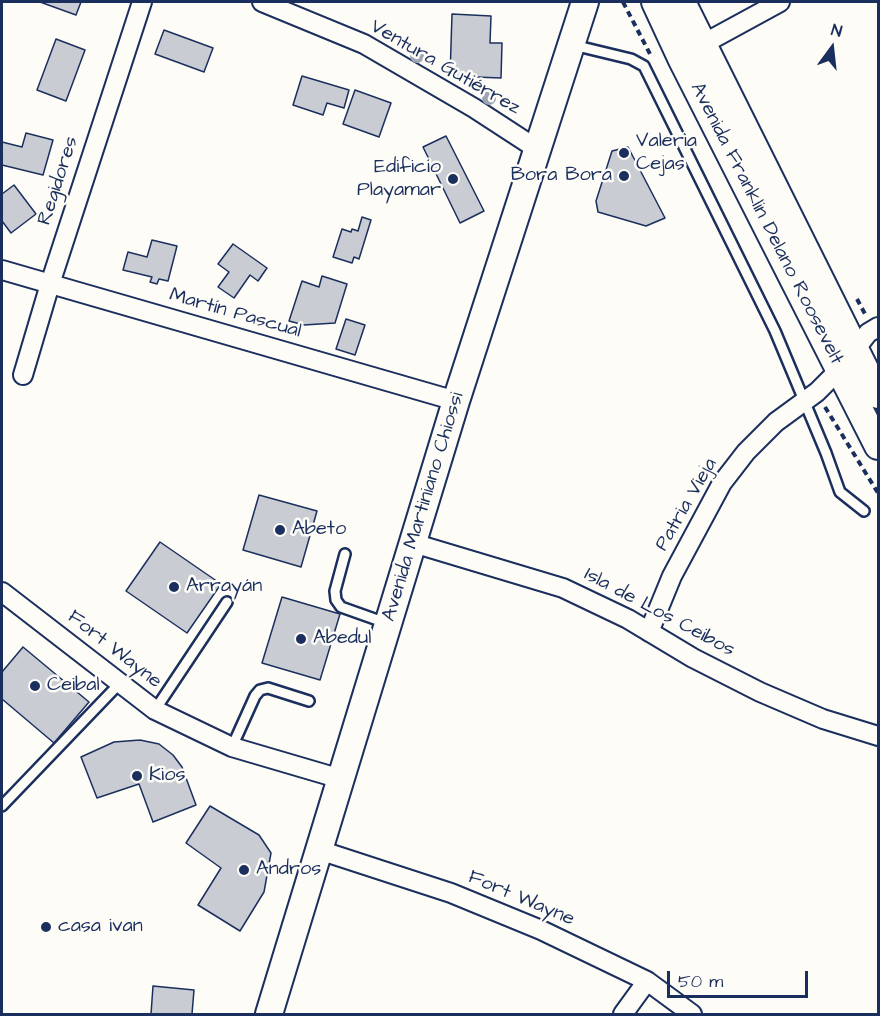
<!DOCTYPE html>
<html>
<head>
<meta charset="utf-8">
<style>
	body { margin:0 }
	#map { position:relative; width:880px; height:1016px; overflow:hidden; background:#fdfcf7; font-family:"Architects Daughter",sans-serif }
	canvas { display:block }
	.frame { position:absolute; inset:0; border:3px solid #1b2f5e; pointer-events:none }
	.north { position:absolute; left:802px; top:18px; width:60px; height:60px; -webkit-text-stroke:4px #fdfcf7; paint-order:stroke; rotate:15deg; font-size:16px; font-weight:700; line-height:24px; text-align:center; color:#1b2f5e }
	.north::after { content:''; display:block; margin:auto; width:21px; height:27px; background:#1b2f5e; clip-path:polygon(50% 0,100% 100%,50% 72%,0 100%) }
	.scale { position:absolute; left:667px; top:971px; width:141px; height:27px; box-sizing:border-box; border:3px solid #1b2f5e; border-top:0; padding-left:8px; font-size:18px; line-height:21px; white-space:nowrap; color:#1b2f5e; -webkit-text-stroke:4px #fdfcf7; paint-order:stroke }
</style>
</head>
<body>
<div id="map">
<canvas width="880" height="1016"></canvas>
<div class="frame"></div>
<div class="north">N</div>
<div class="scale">50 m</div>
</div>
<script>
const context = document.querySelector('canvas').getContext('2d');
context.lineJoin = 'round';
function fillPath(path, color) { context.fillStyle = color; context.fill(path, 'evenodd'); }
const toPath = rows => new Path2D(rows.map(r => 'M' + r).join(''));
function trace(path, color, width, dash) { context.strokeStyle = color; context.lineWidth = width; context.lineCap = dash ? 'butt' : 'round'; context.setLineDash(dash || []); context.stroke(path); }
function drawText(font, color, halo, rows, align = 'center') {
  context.font = font + ' "Architects Daughter",sans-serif'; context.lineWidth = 5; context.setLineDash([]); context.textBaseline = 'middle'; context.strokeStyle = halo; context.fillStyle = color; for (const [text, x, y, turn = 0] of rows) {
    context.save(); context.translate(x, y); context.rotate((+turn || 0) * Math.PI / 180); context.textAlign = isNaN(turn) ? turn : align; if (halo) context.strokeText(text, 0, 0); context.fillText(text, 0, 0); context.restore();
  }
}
const building = toPath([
	[40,2,81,2,76,15,40,2],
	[452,14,491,16,490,43,502,43,501,78,450,76,452,14],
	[164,30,213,48,204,72,155,54,164,30],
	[56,39,85,50,66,101,37,90,56,39],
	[302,76,349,90,344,108,327,103,323,115,293,105,302,76],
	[355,90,391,103,379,137,343,124,355,90],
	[26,133,53,140,43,175,2,165,2,142,22,147,26,133],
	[446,136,484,211,460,223,423,147,446,136],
	[628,147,665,218,646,226,598,212,596,201,612,151,628,147],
	[14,185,36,214,11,233,2,221,2,194,14,185],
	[362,217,371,220,359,259,354,257,352,263,333,257,342,229,351,232,352,229,358,231,362,217],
	[152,240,177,246,168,281,159,279,157,284,150,282,152,277,123,270,128,252,147,257,152,240],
	[233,244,267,268,258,281,250,275,234,298,218,287,229,272,218,264,233,244],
	[322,276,347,284,335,323,304,325,289,321,302,281,319,287,322,276],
	[346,319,365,325,355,355,336,349,346,319],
	[259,495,317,511,301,567,243,550,259,495],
	[160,542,221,584,187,633,126,591,160,542],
	[282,597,340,614,320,680,262,663,282,597],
	[23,647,89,702,54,743,2,699,2,672,23,647],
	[140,740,159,744,173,755,182,767,196,805,153,822,139,784,97,798,81,757,114,742,140,740],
	[210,806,259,835,271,853,264,892,240,931,198,905,221,868,186,843,210,806],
	[153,986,194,990,192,1014,151,1014,153,986]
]);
const path = toPath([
	[623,2,650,54],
	[857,299,865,314],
	[825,407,878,493]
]);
const lane = toPath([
	[573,45,631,59,644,66,775,331,826,453,840,492,864,511],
	[345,554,335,591,336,600,341,607,386,623],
	[155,710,227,602],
	[232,747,255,696,260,690,268,688,309,701],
	[2,806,119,684]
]);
const street = toPath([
	[262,2,364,44,474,108,537,149],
	[703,44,780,2],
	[2,270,456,401],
	[23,375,50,284,142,2],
	[413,543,563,588,628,619,693,658,760,692,823,719,878,736],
	[2,592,155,710,232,747,341,779],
	[649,632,672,576,722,483,746,452,776,422,817,392,840,369,868,333,878,327],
	[319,850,451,893,541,930,647,981,692,1014],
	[623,1014,647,981]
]);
const secondary = toPath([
	[655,2,681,58,878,446],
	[682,2,878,395],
	[269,1014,456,401,585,2]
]);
const trees = [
	[417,56],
	[489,98]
];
const markers = [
	[624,153,6,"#1b2f5e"],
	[624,176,6,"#1b2f5e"],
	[453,179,6,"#1b2f5e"],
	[280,530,6,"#1b2f5e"],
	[174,587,6,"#1b2f5e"],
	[301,639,6,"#1b2f5e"],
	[35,686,6,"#1b2f5e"],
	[137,776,6,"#1b2f5e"],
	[244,870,6,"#1b2f5e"],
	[46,927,6,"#1b2f5e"]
];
const streetNames = [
	["Ventura Gutiérrez",445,68,30],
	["Regidores",59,181,-72],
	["Avenida Franklin Delano Roosevelt",766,224,63],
	["Martín Pascual",235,314,16],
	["Patria Vieja",687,505,-60],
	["Avenida Martiniano Chiossi",424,507,-73],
	["Isla de Los Ceibos",659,613,28],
	["Fort Wayne",114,650,38],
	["Fort Wayne",521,899,23]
];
const poiNames = [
	["Valeria",636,142],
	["Cejas",636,165],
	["Edificio",441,168,"right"],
	["Playamar",441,191,"right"],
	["Bora Bora",612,176,"right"],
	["Abeto",292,530],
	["Arrayán",186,587],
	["Abedul",313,639],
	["Ceibal",47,686],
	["Kios",149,776],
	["Andros",256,870],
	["casa ivan",58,927]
];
fillPath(building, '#c9ccd3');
trace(building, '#1b2f5e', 1.5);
trace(lane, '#1b2f5e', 14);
trace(street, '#1b2f5e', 22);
trace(secondary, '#1b2f5e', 30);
trace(path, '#1b2f5e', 4, [6, 4.5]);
trace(lane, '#fdfcf7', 9);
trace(street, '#fdfcf7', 18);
trace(secondary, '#fdfcf7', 26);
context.fillStyle = '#9ca4b5';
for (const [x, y] of trees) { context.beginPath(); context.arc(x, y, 7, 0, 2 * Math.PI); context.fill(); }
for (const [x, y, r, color] of markers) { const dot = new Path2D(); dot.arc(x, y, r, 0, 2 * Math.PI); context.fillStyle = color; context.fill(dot); trace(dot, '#fdfcf7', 2); }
drawText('20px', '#1b2f5e', '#fdfcf7', streetNames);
drawText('20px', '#1b2f5e', '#fdfcf7', poiNames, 'left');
</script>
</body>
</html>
